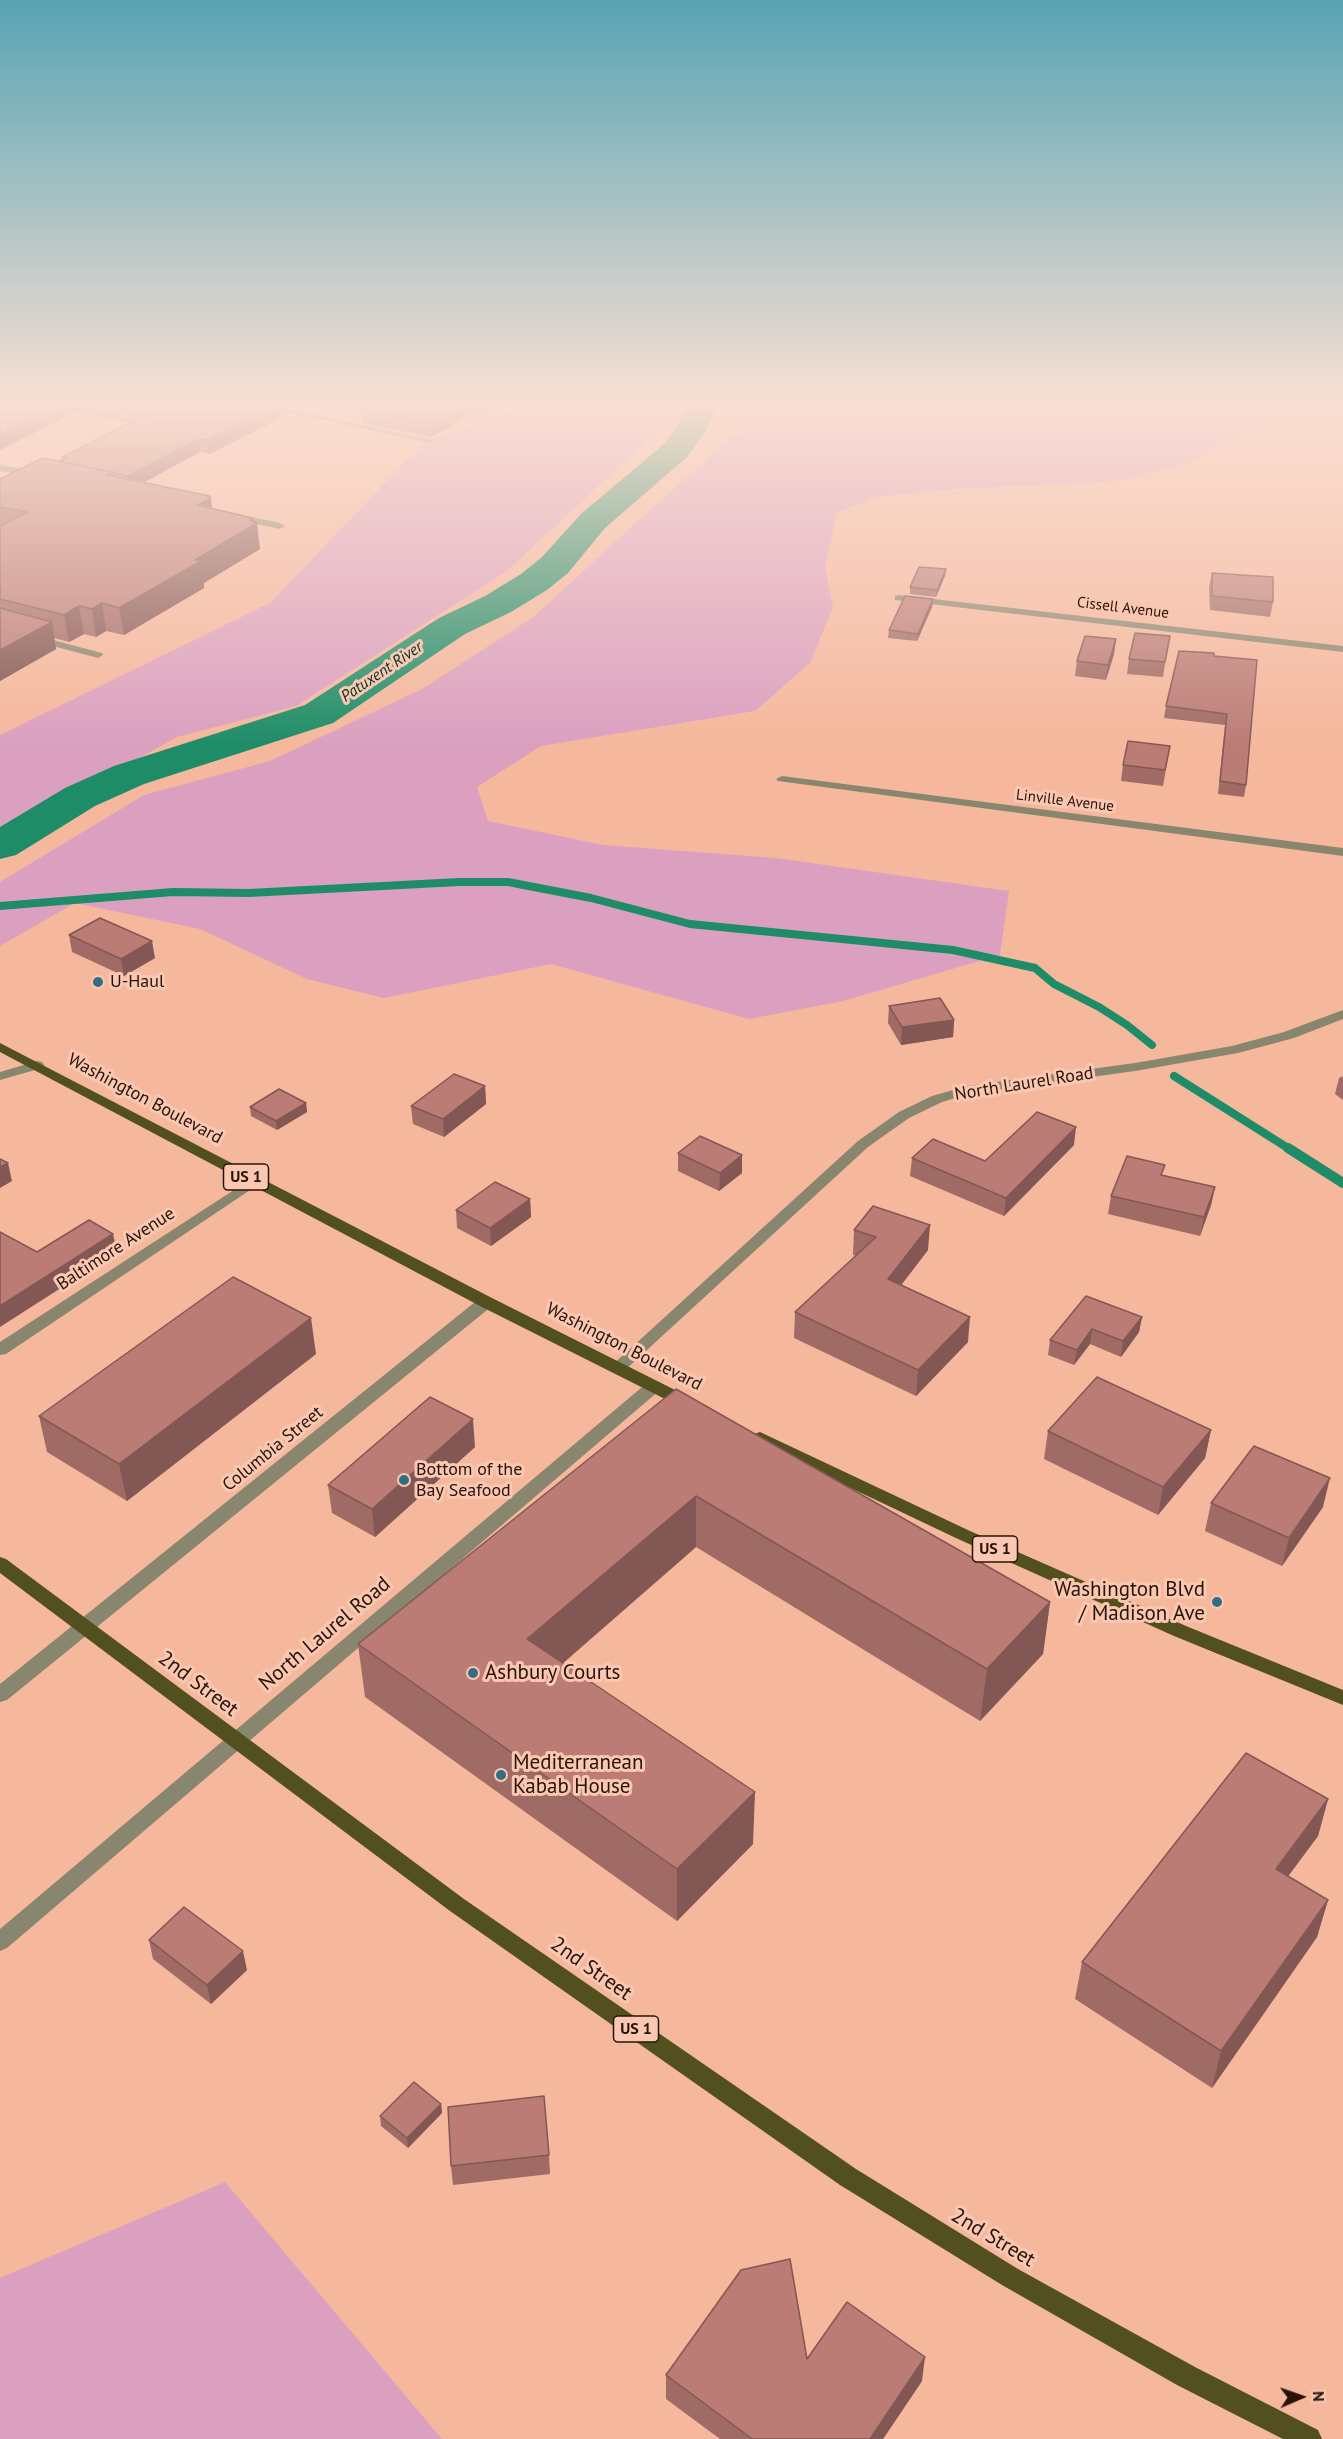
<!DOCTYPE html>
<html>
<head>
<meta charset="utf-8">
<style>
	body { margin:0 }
	#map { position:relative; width:1343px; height:2439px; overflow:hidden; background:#f5b89d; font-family:"PT Sans",sans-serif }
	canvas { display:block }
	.north { position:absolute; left:1271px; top:2367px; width:60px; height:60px; -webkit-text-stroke:4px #fac8b2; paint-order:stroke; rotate:88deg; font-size:16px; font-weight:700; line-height:24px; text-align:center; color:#281308 }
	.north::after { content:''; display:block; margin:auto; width:21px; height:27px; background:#281308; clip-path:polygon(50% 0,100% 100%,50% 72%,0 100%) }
</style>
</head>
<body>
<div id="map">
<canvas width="1343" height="2439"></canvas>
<div class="north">N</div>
</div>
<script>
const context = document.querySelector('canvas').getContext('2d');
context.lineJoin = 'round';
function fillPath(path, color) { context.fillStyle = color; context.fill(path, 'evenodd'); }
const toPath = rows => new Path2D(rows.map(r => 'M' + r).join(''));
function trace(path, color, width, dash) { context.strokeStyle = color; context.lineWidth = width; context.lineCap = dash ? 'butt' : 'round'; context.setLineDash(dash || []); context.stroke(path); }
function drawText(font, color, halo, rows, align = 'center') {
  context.font = font + ' "PT Sans",sans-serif'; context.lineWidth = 6; context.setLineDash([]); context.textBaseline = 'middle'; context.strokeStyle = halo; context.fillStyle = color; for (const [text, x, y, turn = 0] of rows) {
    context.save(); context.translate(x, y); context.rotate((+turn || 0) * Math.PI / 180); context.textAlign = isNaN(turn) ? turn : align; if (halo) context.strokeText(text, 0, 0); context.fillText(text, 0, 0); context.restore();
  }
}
const green = toPath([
	[542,405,667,405,663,426,507,571,296,706,177,737,0,836,0,735,270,603,404,463,430,440,516,410],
	[740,405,1280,405,1268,418,1188,463,1118,481,956,489,875,497,837,513,825,567,833,607,810,663,755,711,541,746,477,787,488,821,603,845,776,858,1009,891,1000,955,843,1001,749,1019,551,964,384,998,307,979,200,929,75,903,0,946,0,882,144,795,270,761,422,689,532,618,686,477,743,429],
	[225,2182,442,2439,0,2439,0,2278]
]);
const streamFar1 = toPath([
	[0,906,173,892,249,893,459,882,508,882,591,898,690,924,953,950,1035,968,1054,984,1099,1007,1127,1025,1152,1045],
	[1174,1076,1291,1150]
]);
const stream = toPath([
	[1288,1148,1343,1183]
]);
const river = toPath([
	[687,405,717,405,707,429,687,457,605,528,568,573,547,590,511,612,465,634,333,723,144,784,95,806,16,855,0,859,0,827,65,788,114,766,305,705,439,618,485,596,521,574,542,557,581,514,665,443,676,428,687,405]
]);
const minor = toPath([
	[252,405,268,405,434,440,430,443,252,405],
	[0,465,36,472,40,475,36,478,0,471,0,465],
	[233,513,280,523,285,526,280,529,230,518,228,516,233,513],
	[899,595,1343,646,1343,652,895,600,895,596,899,595],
	[0,626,102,653,103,655,98,658,0,632,0,626],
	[782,776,1343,848,1343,856,778,781,776,779,782,776],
	[1343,1010,1343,1019,1294,1038,1238,1053,1135,1071,969,1094,942,1102,909,1118,868,1147,623,1372,611,1372,609,1368,858,1141,899,1112,932,1096,967,1086,1135,1063,1232,1046,1284,1032,1343,1010],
	[37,1061,42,1062,44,1065,42,1068,0,1080,0,1072,37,1061],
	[254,1177,259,1178,261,1181,259,1184,6,1354,0,1355,0,1342,254,1177],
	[486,1297,494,1302,492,1306,7,1700,0,1702,0,1684,480,1298,486,1297],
	[654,1381,660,1382,662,1386,660,1390,7,1948,0,1951,0,1929,648,1382,654,1381]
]);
const primary = toPath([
	[0,1043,492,1298,693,1399,695,1403,693,1407,687,1409,681,1407,480,1306,0,1052,0,1043],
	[760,1432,970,1531,1186,1626,1343,1690,1343,1705,1174,1636,958,1539,754,1442,752,1438,754,1434,760,1432],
	[0,1557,6,1559,464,1899,856,2169,1018,2269,1195,2367,1318,2430,1322,2439,1283,2439,1177,2385,1002,2285,840,2185,450,1911,0,1573,0,1557]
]);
const wall = toPath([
	[0,405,306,405,298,409,286,406,287,415,209,454,200,452,144,482,210,496,212,509,252,518,260,549,204,583,204,588,124,635,106,631,96,637,84,634,69,642,54,638,56,649,0,681,0,479,60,461,62,460,62,457,129,423,78,411],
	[369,405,495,405,477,416,470,415,431,437,362,423,361,409],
	[946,569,945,576,936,597,910,594,910,587],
	[1212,573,1273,602,1270,617,1210,610,1209,587],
	[933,599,932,607,917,641,888,638,889,630],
	[1116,639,1114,654,1106,680,1075,676,1077,661],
	[1167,651,1163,677,1127,674,1129,659],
	[1214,653,1246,785,1244,797,1218,794,1225,725,1164,718,1166,706],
	[1170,746,1163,786,1121,781,1123,765],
	[69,935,155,958,124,976,72,952],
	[889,1006,954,1020,953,1037,901,1045,888,1023],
	[1343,1075,1343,1100,1335,1094,1339,1078,1343,1076],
	[485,1086,486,1104,444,1137,413,1124,411,1106],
	[306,1103,307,1112,277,1130,251,1116,250,1107],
	[1074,1145,1004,1216,910,1176,912,1158,985,1161],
	[678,1153,742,1155,742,1173,719,1191,678,1171],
	[1163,1175,1215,1187,1211,1205,1200,1236,1108,1214,1111,1196],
	[530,1199,531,1217,491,1246,457,1228,456,1210],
	[854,1230,928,1250,901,1285,968,1342,916,1396,794,1338,795,1312,856,1256,853,1255],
	[1142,1317,1139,1332,1121,1357,1090,1344,1074,1365,1048,1355,1050,1340],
	[316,1354,127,1501,47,1452,39,1416],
	[676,1389,1050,1602,1043,1654,980,1721,696,1547,563,1663,753,1844,677,1921,365,1697,358,1644],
	[1211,1430,1205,1458,1158,1515,1044,1459,1048,1431],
	[475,1447,375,1537,332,1513,328,1485],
	[1211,1503,1323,1507,1282,1566,1205,1531],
	[1328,1799,1318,1836,1288,1876,1328,1900,1317,1937,1212,2088,1075,1999,1082,1962],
	[149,1940,247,1970,211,2004,153,1959],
	[441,2104,442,2113,408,2148,381,2126,380,2116],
	[549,2155,550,2174,453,2185,451,2166],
	[807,2359,922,2381,883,2439,720,2439,666,2399,666,2375]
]);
const shadedWall = toPath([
	[62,405,77,405,78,411,0,450,0,435],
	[278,405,286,405,287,415,209,454,208,440],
	[297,405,306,405,298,409],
	[464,405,470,405,470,415,431,437,430,423],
	[477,405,495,405,477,416],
	[199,439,200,452,130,490,128,476],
	[210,496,210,498,211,498,214,523,198,505],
	[252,518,253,526,257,523,260,549,204,583,204,588,124,635,119,608,195,560],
	[946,569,945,576,936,597,937,590],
	[933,599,932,607,917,641,918,634],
	[102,603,106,631,96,637,92,609],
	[79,606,84,634,69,642,64,615],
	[52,622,56,649,0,681,0,650],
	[1116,639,1114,654,1106,680,1108,665],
	[152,941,155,958,124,976,121,959],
	[954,1020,953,1037,901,1045,902,1027],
	[485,1086,486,1104,444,1137,443,1119],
	[306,1103,307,1112,277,1130,276,1121],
	[1076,1127,1074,1145,1004,1216,1006,1198],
	[742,1155,742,1173,719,1191,720,1173],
	[8,1163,12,1181,0,1188,0,1167],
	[1215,1187,1211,1205,1200,1236,1204,1217],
	[530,1199,531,1217,491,1246,490,1228],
	[930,1225,928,1250,886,1305,888,1279],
	[113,1234,117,1252,0,1327,0,1306],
	[970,1317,968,1342,916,1396,918,1370],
	[1142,1317,1139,1332,1121,1357,1123,1341],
	[311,1318,316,1354,127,1501,119,1464],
	[1092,1329,1090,1344,1074,1365,1077,1350],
	[473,1419,475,1447,375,1537,372,1509],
	[1211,1430,1205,1458,1158,1515,1163,1487],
	[1330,1478,1323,1507,1282,1566,1289,1538],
	[696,1496,696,1547,530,1692,527,1639],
	[1050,1602,1043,1654,980,1721,987,1669],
	[755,1792,753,1844,677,1921,677,1869],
	[1328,1799,1318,1836,1266,1906,1276,1869],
	[1328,1900,1317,1937,1212,2088,1221,2051],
	[243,1951,247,1970,211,2004,207,1985],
	[441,2104,442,2113,408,2148,407,2138],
	[925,2357,922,2381,883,2439,870,2439]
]);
const building = toPath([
	[0,405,62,405,0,435,0,405],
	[107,405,278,405,208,440,199,439,128,476,60,461,66,458,62,457,147,414,107,405],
	[369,405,464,405,430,423,361,409,369,405],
	[43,458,111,472,106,475,210,496,208,497,211,498,198,505,252,518,250,520,257,523,195,560,201,561,119,608,102,603,92,609,79,606,64,615,0,599,0,526,27,512,0,507,0,479,43,458],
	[919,567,946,569,937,590,910,587,919,567],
	[1212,573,1273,577,1273,602,1212,596,1212,573],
	[905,596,933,599,918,634,889,630,905,596],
	[0,608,52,622,0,650,0,608],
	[1135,633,1170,636,1165,662,1129,659,1135,633],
	[1085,636,1116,639,1108,665,1077,661,1085,636],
	[1179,651,1214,653,1214,656,1257,660,1246,785,1220,781,1227,714,1166,706,1179,651],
	[1128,741,1170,746,1165,770,1123,765,1128,741],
	[100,918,152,941,121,959,69,935,100,918],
	[940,998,954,1020,902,1027,889,1006,940,998],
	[454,1074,485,1086,443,1119,411,1106,454,1074],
	[279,1089,306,1103,276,1121,250,1107,279,1089],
	[1037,1112,1076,1127,1006,1198,912,1158,933,1139,985,1161,1037,1112],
	[700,1136,742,1155,720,1173,678,1153,700,1136],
	[1127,1156,1165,1165,1161,1175,1215,1187,1204,1217,1111,1196,1127,1156],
	[0,1159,8,1163,0,1167,0,1159],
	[495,1182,530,1199,490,1228,456,1210,495,1182],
	[873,1206,930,1225,888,1279,970,1317,918,1370,795,1312,876,1237,854,1230,873,1206],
	[89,1220,113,1234,0,1306,0,1232,37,1252,89,1220],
	[233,1277,311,1318,119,1464,39,1416,233,1277],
	[1086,1296,1142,1317,1123,1341,1092,1329,1077,1350,1050,1340,1086,1296],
	[1097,1377,1211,1430,1163,1487,1048,1431,1097,1377],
	[676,1389,1050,1602,987,1669,696,1496,527,1639,755,1792,677,1869,358,1644,676,1389],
	[430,1397,473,1419,372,1509,328,1485,430,1397],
	[1254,1446,1330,1478,1289,1538,1211,1503,1254,1446],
	[1246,1753,1328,1799,1276,1869,1328,1900,1221,2051,1082,1962,1246,1753],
	[184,1907,243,1951,207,1985,149,1940,184,1907],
	[414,2082,441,2104,407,2138,380,2116,414,2082],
	[544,2096,549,2155,451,2166,448,2107,544,2096],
	[790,2259,807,2359,847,2302,925,2357,870,2439,750,2439,751,2438,666,2375,741,2270,790,2259]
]);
const markers = [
	[98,982,6,"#316e84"],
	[404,1480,6,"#316e84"],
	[1217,1602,6,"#316e84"],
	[473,1673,6,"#316e84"],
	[501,1775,6,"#316e84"]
];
const farStreetnames = [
	["Cissell Avenue",1123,608,7],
	["Linville Avenue",1065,801,7]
];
const farWaternames = [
	["Patuxent River",382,672,-34]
];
const shields = [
	[246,1177,45],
	[995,1549,45],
	[636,2029,45]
];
const shieldNames = [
	["US 1",246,1177],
	["US 1",995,1549],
	["US 1",636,2029]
];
const poiNames = [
	["U-Haul",110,982],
	["Bottom of the",416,1470],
	["Bay Seafood",416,1491]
];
const streetNames = [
	["North Laurel Road",1024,1084,-9],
	["Washington Boulevard",145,1099,28],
	["Baltimore Avenue",116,1249,-33],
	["Washington Boulevard",624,1347,27],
	["Columbia Street",273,1449,-39]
];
const nearPoinames = [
	["Washington Blvd",1205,1590,"right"],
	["/ Madison Ave",1205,1614,"right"],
	["Ashbury Courts",485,1673],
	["Mediterranean",513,1763],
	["Kabab House",513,1787]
];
const nearStreetnames = [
	["North Laurel Road",325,1634,-40],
	["2nd Street",198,1684,37],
	["2nd Street",591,1969,35],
	["2nd Street",993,2238,31]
];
fillPath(green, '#dba0c0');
trace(streamFar1, '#1d8c67', 8);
trace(stream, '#1d8c67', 10);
fillPath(river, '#1d8c67');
fillPath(minor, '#88866e');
fillPath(primary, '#535020');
fillPath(wall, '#a16b65');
fillPath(shadedWall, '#835753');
fillPath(building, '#bb7c76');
trace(building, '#835753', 1.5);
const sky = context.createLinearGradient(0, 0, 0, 746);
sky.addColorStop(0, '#57a4b4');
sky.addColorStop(0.54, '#fadfd3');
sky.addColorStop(1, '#fadfd300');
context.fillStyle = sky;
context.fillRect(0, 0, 1343, 746);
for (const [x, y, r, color] of markers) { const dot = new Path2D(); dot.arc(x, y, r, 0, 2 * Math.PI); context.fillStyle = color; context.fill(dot); trace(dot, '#fac8b2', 2); }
drawText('15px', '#281308', '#fac8b2', farStreetnames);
drawText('italic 16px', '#033222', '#fac8b2', farWaternames);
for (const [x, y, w] of shields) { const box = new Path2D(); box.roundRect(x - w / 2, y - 13, w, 26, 4.5); context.fillStyle = '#fac8b2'; context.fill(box); trace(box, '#281308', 1.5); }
drawText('bold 16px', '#281308', null, shieldNames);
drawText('18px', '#281308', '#fac8b2', poiNames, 'left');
drawText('18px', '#281308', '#fac8b2', streetNames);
drawText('21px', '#281308', '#fac8b2', nearPoinames, 'left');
drawText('21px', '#281308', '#fac8b2', nearStreetnames);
</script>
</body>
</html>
